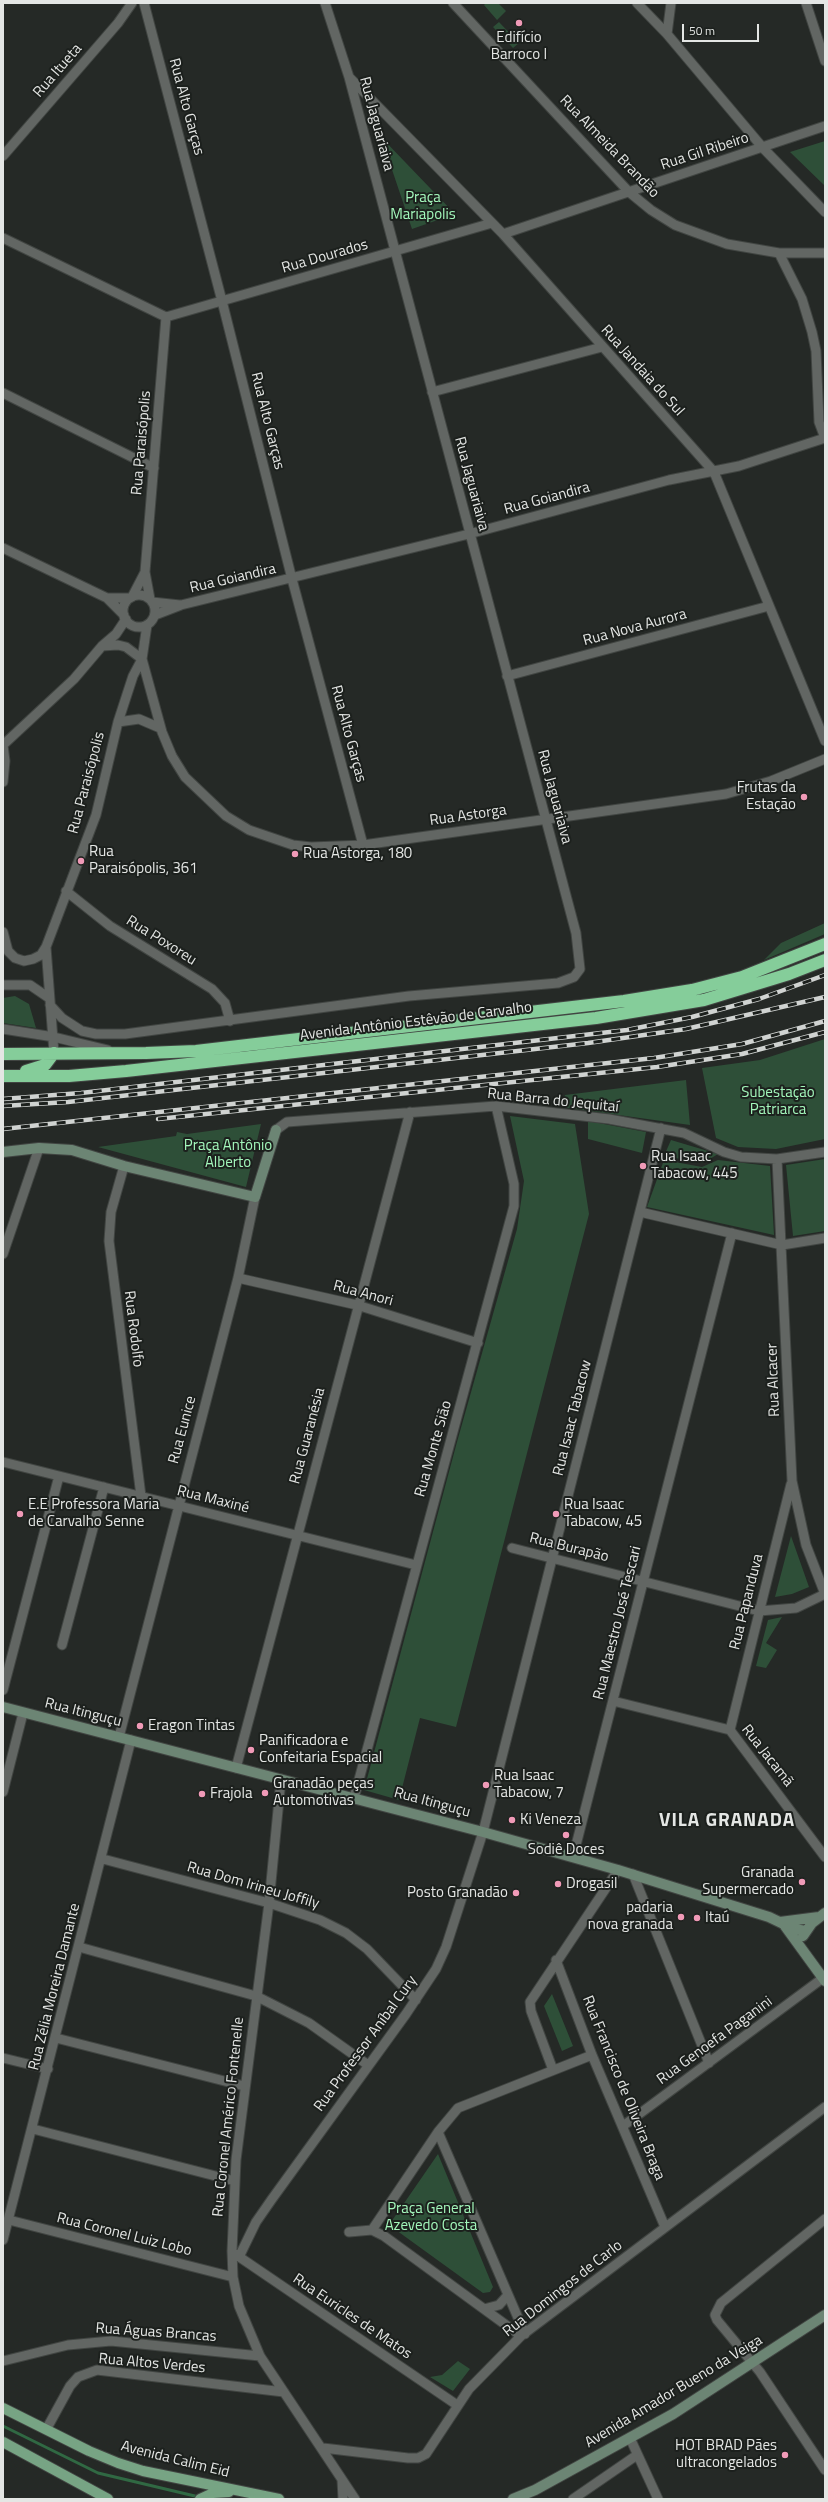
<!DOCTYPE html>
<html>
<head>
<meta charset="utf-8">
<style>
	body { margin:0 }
	#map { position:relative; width:828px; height:2502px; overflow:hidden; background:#252926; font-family:"Titillium Web",sans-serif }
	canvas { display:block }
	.frame { position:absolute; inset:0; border:4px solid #e4e6e4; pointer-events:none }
	.scale { position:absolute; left:682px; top:24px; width:77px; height:18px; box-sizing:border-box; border:2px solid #e4e6e4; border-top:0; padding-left:5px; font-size:12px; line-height:14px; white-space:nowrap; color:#e4e6e4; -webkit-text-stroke:3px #1c201d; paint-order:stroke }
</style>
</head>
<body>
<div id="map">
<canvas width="828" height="2502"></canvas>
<div class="frame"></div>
<div class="scale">50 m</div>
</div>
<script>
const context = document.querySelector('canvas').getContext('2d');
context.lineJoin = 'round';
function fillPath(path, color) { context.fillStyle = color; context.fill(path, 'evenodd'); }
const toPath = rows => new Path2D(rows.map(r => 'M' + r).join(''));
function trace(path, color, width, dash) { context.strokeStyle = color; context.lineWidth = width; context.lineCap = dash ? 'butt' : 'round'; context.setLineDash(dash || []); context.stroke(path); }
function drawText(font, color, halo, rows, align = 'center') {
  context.font = font + ' "Titillium Web",sans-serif'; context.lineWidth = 4; context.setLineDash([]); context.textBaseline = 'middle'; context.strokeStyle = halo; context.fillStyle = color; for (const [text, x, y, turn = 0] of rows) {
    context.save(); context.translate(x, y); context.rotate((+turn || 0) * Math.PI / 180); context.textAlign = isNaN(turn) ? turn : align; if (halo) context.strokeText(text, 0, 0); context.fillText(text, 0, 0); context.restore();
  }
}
const green = toPath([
	[486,3,498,3,506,11,497,20,484,5],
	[499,22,519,43,513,48,493,27],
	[381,137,455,214,412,229],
	[825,141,825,186,790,152],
	[825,923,825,934,764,960,781,943],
	[15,996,29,1004,36,1028,3,1023,3,998],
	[825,1039,825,1139,776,1149,738,1147,716,1138,702,1068,760,1060],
	[686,1080,690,1125,561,1107,565,1095],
	[510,1116,575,1124,589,1214,456,1727,420,1718,399,1800,364,1790,457,1442,517,1229,524,1181],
	[588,1121,646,1132,642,1153,588,1139],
	[261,1124,246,1187,98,1147,176,1136,177,1132,187,1134],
	[671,1140,718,1154,703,1163,664,1156],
	[825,1159,825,1231,793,1236,786,1165],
	[664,1160,702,1167,718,1160,770,1166,774,1235,647,1207],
	[791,1536,809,1587,792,1594,775,1597],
	[782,1617,766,1643,777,1650,766,1668,756,1666,768,1620],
	[552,1994,573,2046,562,2051,544,2006],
	[438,2154,493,2287,490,2292,483,2293,389,2225],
	[458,2361,470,2369,453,2391,430,2377,442,2375]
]);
const stream = toPath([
	[3,2426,98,2473,199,2497]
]);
const street = toPath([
	[144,3,222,301,292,579,363,845],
	[453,3,629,192,651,210,675,225,727,244,779,253,825,253],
	[637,3,667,34,763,148,825,212],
	[806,3,825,61],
	[667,34,671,3],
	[349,77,503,234,714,472,825,741],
	[3,156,118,23,132,3],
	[503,234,825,126],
	[3,238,166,317],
	[166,317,492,223],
	[432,392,602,347],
	[3,393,154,468],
	[3,548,107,598,130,598],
	'123 611a16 16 0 1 1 32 0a16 16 0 1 1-32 0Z',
	[132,597,145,572],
	[107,598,124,615],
	[150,599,145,572,166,317],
	[152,602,180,605],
	[155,615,181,605,469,534,669,480,739,466,825,438,819,422,816,351,812,332,802,299,779,253],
	[102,646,118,645,126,647,142,659,162,732,172,756,185,777,226,816,249,830,293,845,311,847,363,845,726,794,771,781,825,759],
	[507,676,769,606],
	[118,722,139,719,160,728],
	[3,745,74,679,102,646,116,634,126,619],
	[3,782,5,761,3,745],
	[66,891,110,926,212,989,225,1003,230,1021],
	[3,932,8,951,15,958,24,961,33,959,41,955,46,947,96,815,118,722,133,676,142,659,147,625],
	[46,947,54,1053],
	[3,985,30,985,49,998],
	[50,1005,62,1018,82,1031,96,1034,125,1034,409,996,558,983,574,977,580,969,576,933,349,77,325,3],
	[3,1029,54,1037,108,1050],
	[276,1130,287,1122,496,1106,609,1119,684,1133,724,1152,741,1157,777,1159,825,1152],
	[777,1159,792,1481,806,1545,825,1594],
	[124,1166,111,1212,109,1241,141,1496],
	[640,1212,782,1245,825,1238],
	[3,1254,39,1148],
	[238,1278,357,1305,478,1343],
	[3,1462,416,1565],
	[512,1548,759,1611,796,1608,825,1594],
	[62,1645,104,1487],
	[3,1690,59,1476],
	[613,1701,730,1730,825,1857],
	[730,1730,791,1484],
	[119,1737,238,1278,255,1197],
	[236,1768,410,1112],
	[281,1779,269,1903,236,2160,232,2251,233,2277,239,2306,260,2356,355,2499],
	[3,1792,23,1713],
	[354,1798,514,1206,514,1184,496,1106],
	[573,1857,732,1233],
	[103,1859,269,1903,320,1920,346,1933,367,1949,416,2000],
	[633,1874,709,2063],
	[79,1947,256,1996,309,2023,368,2065],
	[556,1960,592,2055,665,2227],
	[56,2038,244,2086],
	[3,2058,48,2069],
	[553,2070,531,2011,530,2002,618,1870],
	[623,2126,823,1978],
	[33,2129,235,2181],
	[438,2132,525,2334],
	[825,2219,721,2303,715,2315,717,2320,760,2372,825,2470],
	[9,2220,233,2277],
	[372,2230,384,2236,521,2336],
	[349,2232,372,2230,438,2132,458,2108,592,2055],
	[3,2240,131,1740],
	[235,2254,457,2405],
	[239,2257,256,2222,272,2199,406,2014,436,1969,446,1947,483,1832,661,1128],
	[484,2309,499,2305,508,2295],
	[3,2361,68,2345,111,2341,260,2356],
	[47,2428,70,2386,78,2377,97,2370,284,2392],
	[630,2438,658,2499],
	[323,2448,408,2458,418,2458,426,2454,469,2389,521,2336,825,2107],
	[342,2480,343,2499],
	[573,2499,637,2455]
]);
const secondary = toPath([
	[3,1152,39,1148,72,1150,124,1166,255,1197,276,1130],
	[3,1707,483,1832,618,1870,769,1917,794,1929,806,1931],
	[780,1922,819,1917],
	[785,1926,825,1981],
	[803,1936,812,1923,825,1913],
	[513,2499,535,2490,673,2414,825,2315]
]);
const primary = toPath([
	[3,2408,89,2451,118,2463,143,2471,279,2499],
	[3,2442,108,2499],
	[200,2499,213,2493,229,2492]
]);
const highway = toPath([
	[3,1054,146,1053,196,1051,624,1001,692,990,742,977,825,944],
	[26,1071,45,1065,54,1053],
	[3,1076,69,1076,126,1071,596,1018,704,1000,789,974,825,960]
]);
const rail = toPath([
	[3,1099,81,1093,627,1030,692,1017,759,999,825,975],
	[3,1106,68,1102,588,1043,686,1029,825,997],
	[158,1119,657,1067,742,1054,825,1032],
	[3,1129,654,1058,742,1044,825,1021]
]);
const markers = [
	[519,23,4,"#f09ab7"],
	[804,797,4,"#f09ab7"],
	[295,854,4,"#f09ab7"],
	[81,861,4,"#f09ab7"],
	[643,1166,4,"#f09ab7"],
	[20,1514,4,"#f09ab7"],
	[556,1514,4,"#f09ab7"],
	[140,1726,4,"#f09ab7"],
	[251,1750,4,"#f09ab7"],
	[486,1785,4,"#f09ab7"],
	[265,1793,4,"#f09ab7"],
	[202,1794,4,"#f09ab7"],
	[512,1820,4,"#f09ab7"],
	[566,1835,4,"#f09ab7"],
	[802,1882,4,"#f09ab7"],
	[558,1884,4,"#f09ab7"],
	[516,1893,4,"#f09ab7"],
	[681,1917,4,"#f09ab7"],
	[697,1918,4,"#f09ab7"],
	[785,2455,4,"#f09ab7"]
];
const poiNames = [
	["Edifício",519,38,"center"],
	["Barroco I",519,55,"center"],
	["Frutas da",796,788,"right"],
	["Estação",796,805,"right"],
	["Rua",89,852],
	["Paraisópolis, 361",89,869],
	["Rua Astorga, 180",303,854],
	["Rua Isaac",651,1157],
	["Tabacow, 445",651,1174],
	["E.E Professora Maria",28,1505],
	["de Carvalho Senne",28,1522],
	["Rua Isaac",564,1505],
	["Tabacow, 45",564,1522],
	["Eragon Tintas",148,1726],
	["Panificadora e",259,1741],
	["Confeitaria Espacial",259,1758],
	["Rua Isaac",494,1776],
	["Tabacow, 7",494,1793],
	["Granadão peças",273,1784],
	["Automotivas",273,1801],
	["Frajola",210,1794],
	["Ki Veneza",520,1820],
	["Sodiê Doces",566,1850,"center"],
	["Granada",794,1873,"right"],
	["Supermercado",794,1890,"right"],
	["Drogasil",566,1884],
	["Posto Granadão",508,1893,"right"],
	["padaria",673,1908,"right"],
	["nova granada",673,1925,"right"],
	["Itaú",705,1918],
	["HOT BRAD Pães",777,2446,"right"],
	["ultracongelados",777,2463,"right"]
];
const streetNames = [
	["Rua Itueta",58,71,-49],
	["Rua Alto Garças",186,107,75],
	["Rua Jaguariaiva",376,124,75],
	["Rua Almeida Brandão",609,147,46],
	["Rua Gil Ribeiro",705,152,-18],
	["Rua Dourados",325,257,-16],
	["Rua Jandaia do Sul",642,371,48],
	["Rua Alto Garças",267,421,76],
	["Rua Paraisópolis",142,443,-85],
	["Rua Jaguariaiva",471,484,75],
	["Rua Goiandira",547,499,-15],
	["Rua Goiandira",233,579,-13],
	["Rua Nova Aurora",635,628,-15],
	["Rua Alto Garças",348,734,75],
	["Rua Paraisópolis",87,783,-75],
	["Rua Jaguariaiva",554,797,75],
	["Rua Astorga",468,816,-8],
	["Rua Poxoreu",161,941,32],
	["Avenida Antônio Estêvão de Carvalho",416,1022,-7],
	["Rua Barra do Jequitaí",553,1101,6],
	["Rua Anori",363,1294,15],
	["Rua Rodolfo",133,1329,83],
	["Rua Alcacer",774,1380,-92],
	["Rua Isaac Tabacow",573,1418,-76],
	["Rua Eunice",183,1430,-75],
	["Rua Guaranésia",308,1436,-75],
	["Rua Monte Sião",434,1449,-74],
	["Rua Maxiné",213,1500,14],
	["Rua Burapão",569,1548,14],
	["Rua Papanduva",747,1602,-76],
	["Rua Maestro José Tescari",618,1623,-76],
	["Rua Itinguçu",83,1713,14],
	["Rua Jacamã",767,1756,52],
	["Rua Itinguçu",432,1803,15],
	["Rua Dom Irineu Joffily",253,1886,16],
	["Rua Zélia Moreira Damante",55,1987,-76],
	["Rua Genoefa Paganini",715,2041,-36],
	["Rua Professor Aníbal Cury",366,2044,-54],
	["Rua Francisco de Oliveira Braga",623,2088,68],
	["Rua Coronel Américo Fontenelle",229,2117,-84],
	["Rua Coronel Luiz Lobo",124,2235,14],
	["Rua Domingos de Carlo",563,2289,-38],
	["Rua Euricles de Matos",352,2317,34],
	["Rua Águas Brancas",156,2333,4],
	["Rua Altos Verdes",152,2364,5],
	["Avenida Amador Bueno da Veiga",674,2392,-31],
	["Avenida Calim Eid",175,2460,14]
];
const parkNames = [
	["Praça",423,198],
	["Mariapolis",423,215],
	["Subestação",778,1093],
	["Patriarca",778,1110],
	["Praça Antônio",228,1146],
	["Alberto",228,1163],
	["Praça General",431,2209],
	["Azevedo Costa",431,2226]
];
const districtNames = [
	["VILA GRANADA",727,1821]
];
fillPath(green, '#2e4f38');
trace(stream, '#306943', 3);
trace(street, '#414542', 11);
trace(secondary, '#414542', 12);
trace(primary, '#414542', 12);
trace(highway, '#414542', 14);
trace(street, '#626663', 9);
trace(secondary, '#6c8574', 10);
trace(primary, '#77a484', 10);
trace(highway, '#85cd9a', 12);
trace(rail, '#d0d3d1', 4.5);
trace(rail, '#1c201d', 3, [9]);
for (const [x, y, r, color] of markers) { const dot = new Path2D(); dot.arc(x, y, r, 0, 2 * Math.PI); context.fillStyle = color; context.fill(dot); trace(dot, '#1c201d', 1.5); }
drawText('15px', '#e4e6e4', '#1c201d', poiNames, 'left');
drawText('15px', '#e4e6e4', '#1c201d', streetNames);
drawText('15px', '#a3f7bb', '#1c201d', parkNames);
context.letterSpacing = '1px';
drawText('bold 19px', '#e4e6e4', '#1c201d', districtNames);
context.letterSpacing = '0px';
</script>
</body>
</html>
